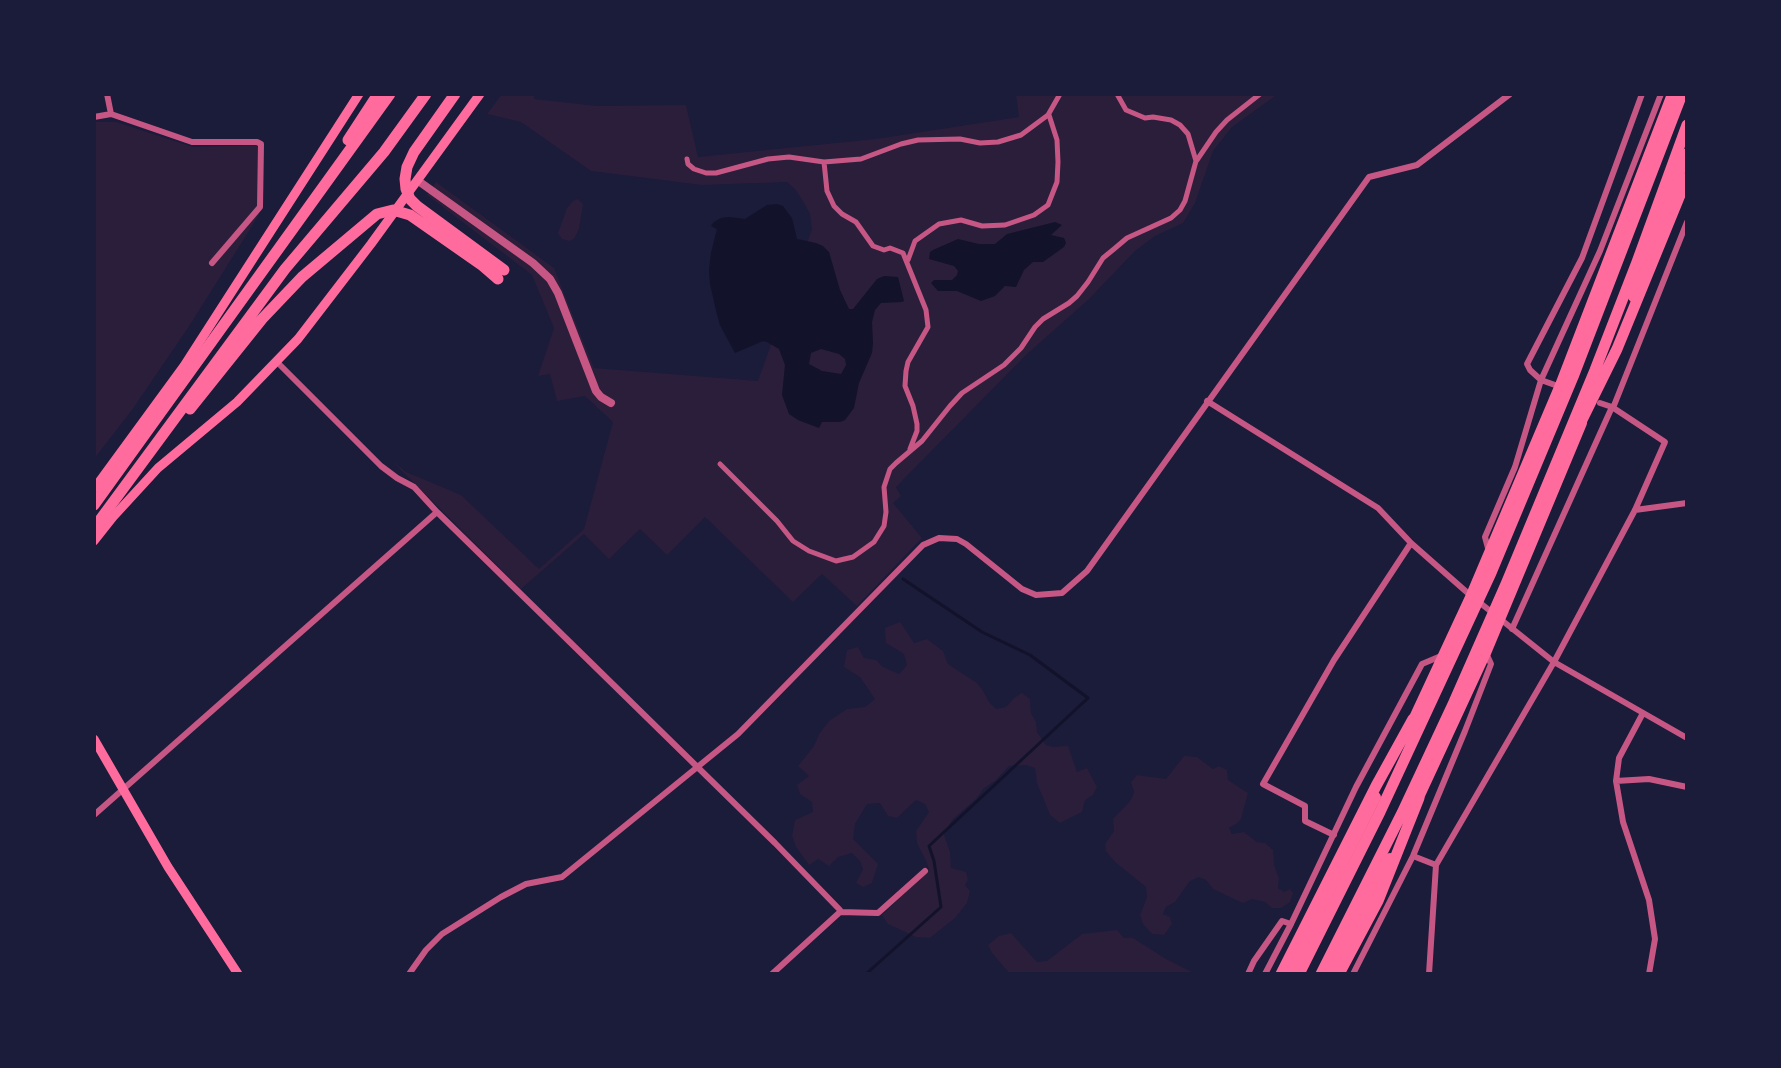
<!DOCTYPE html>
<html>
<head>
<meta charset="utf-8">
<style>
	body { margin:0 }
	#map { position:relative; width:1781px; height:1068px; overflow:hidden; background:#1b1b3a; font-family:"Titillium Web",sans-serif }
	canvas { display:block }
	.frame { position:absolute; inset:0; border:96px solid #1b1b3a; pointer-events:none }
</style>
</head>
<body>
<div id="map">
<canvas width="1781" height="1068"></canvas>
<div class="frame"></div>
</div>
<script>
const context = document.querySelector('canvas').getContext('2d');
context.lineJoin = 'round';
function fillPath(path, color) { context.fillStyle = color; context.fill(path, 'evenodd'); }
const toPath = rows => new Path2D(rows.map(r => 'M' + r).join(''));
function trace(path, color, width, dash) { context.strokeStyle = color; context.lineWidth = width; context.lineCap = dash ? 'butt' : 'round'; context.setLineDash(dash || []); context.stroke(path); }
const green = toPath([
	[502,94,534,94,534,99,597,106,686,105,698,157,876,139,1019,117,1016,95,1019,94,1278,94,1232,127,1213,151,1195,203,1183,223,1155,236,1135,251,1089,299,1026,355,896,487,901,496,893,503,922,538,857,606,822,574,793,602,705,517,667,555,640,529,609,559,584,534,521,589,391,460,406,472,461,495,539,569,584,529,613,422,585,396,557,401,550,374,538,376,554,328,532,275,427,195,436,182,554,268,594,368,758,381,812,229,810,214,804,203,795,189,787,182,702,185,591,171,521,122,487,114],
	[94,122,116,122,193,147,256,145,259,149,259,215,188,328,132,410,94,459],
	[578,199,583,204,579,229,574,239,569,241,562,239,558,233,567,208,573,201],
	[900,622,914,643,927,639,943,651,948,664,977,683,982,689,989,702,996,709,1006,707,1014,698,1022,693,1030,699,1031,713,1036,722,1037,732,1046,745,1053,747,1068,746,1077,772,1087,768,1097,787,1093,795,1085,800,1082,812,1060,823,1050,815,1037,783,1035,768,1026,765,1009,766,995,781,984,788,976,799,952,820,944,835,950,852,951,868,966,872,968,880,965,885,970,891,967,903,955,918,930,938,916,937,888,924,882,915,929,870,927,863,917,843,916,831,929,812,925,804,916,800,897,818,888,816,880,803,867,804,855,824,853,839,878,864,872,883,863,887,856,883,863,869,860,861,852,853,838,857,829,866,818,859,809,865,796,847,792,836,795,820,813,812,812,802,800,794,797,785,809,776,798,766,814,746,819,734,829,721,847,709,865,707,875,699,860,677,844,667,847,650,858,647,864,658,876,660,883,667,899,674,907,665,904,654,886,643,885,628],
	[1184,756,1197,757,1213,769,1219,766,1227,770,1228,780,1248,793,1241,819,1236,824,1229,828,1232,834,1244,832,1257,842,1265,843,1273,850,1274,865,1279,878,1278,888,1284,892,1290,889,1293,893,1290,902,1281,908,1272,908,1265,902,1252,899,1243,903,1234,899,1213,889,1206,880,1199,877,1190,881,1175,902,1166,907,1163,914,1170,917,1172,924,1164,935,1152,934,1143,924,1140,915,1147,897,1146,887,1115,862,1106,851,1105,844,1114,831,1113,819,1131,800,1134,792,1131,782,1137,775,1166,779],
	[1117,930,1124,938,1133,938,1166,959,1192,972,1203,974,1010,974,992,953,988,945,999,936,1011,933,1037,962,1047,961,1082,934]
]);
const water = toPath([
	[777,204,783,206,792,218,797,239,816,243,823,246,829,252,840,290,849,309,853,309,877,279,884,276,898,277,904,301,902,302,881,303,875,310,872,322,873,343,872,353,859,383,854,408,845,420,840,422,822,422,819,428,798,420,789,414,782,395,785,365,779,349,767,342,763,341,735,353,720,325,716,311,710,284,709,270,711,253,717,229,711,226,714,222,721,218,729,217,745,219,767,205],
	[821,349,839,354,845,359,846,365,841,374,822,371,809,364,811,353],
	[1055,222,1062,225,1051,235,1064,238,1066,243,1064,247,1043,262,1033,262,1024,270,1016,287,1005,286,995,296,981,301,957,291,938,291,931,283,934,280,952,280,957,275,958,271,954,266,929,259,930,252,933,250,958,239,979,244,995,244,1007,234]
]);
const stream = toPath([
	[866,974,941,907,934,861,929,846,1088,698,1030,655,982,632,903,579]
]);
const pedestrian = toPath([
	[687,159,688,164,694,169,706,173,716,173,768,159,789,157,824,162,861,159,901,144,918,140,960,139,980,143,998,142,1021,135,1048,115,1060,94],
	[1197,160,1216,132,1227,120,1260,94],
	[824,162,827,191,834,206,842,214,856,222,873,246,884,250,890,248,903,253,926,310,928,327,908,362,906,371,905,386,913,406,917,424,917,431,910,449],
	[908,260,915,241,939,224,961,220,982,226,1005,225,1034,215,1048,205,1057,182,1058,162,1057,140,1049,115],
	[720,464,777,521,793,541,809,551,836,561,853,557,874,542,884,526,886,512,884,487,890,469,896,463,922,441,950,406,962,393,1004,365,1021,348,1035,327,1043,319,1069,303,1077,296,1088,282,1103,258,1114,249,1127,238,1171,218,1180,210,1185,201,1196,161,1188,134,1180,125,1171,120,1153,117,1145,118,1126,110,1117,94]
]);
const minor = toPath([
	[107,94,111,114],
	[94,117,111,114,192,142,257,142,261,144,260,207,212,263],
	[277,362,381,466,397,478,414,487,437,512],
	[1555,385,1541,380,1530,370,1527,364,1582,258,1642,94],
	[1207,401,1378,508,1411,543,1470,595],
	[1613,408,1687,222],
	[1635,510,1687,503],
	[1489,552,1485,537,1515,467,1541,380,1600,251,1661,94],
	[1479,602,1554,662,1687,738],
	[1512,629,1612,407],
	[1643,713,1619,758,1616,781,1623,822,1649,900,1655,939,1649,974],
	[1616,781,1649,779,1687,787],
	[94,815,437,512,775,843,840,910,840,912],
	[1334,835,1305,821,1305,806,1263,784,1334,660,1411,543],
	[1413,856,1436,865],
	[409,974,426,950,442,934,501,897,526,884,562,877,738,734,923,545,939,538,957,539,966,544,1022,589,1036,595,1062,593,1087,571,1369,177,1417,165,1510,94],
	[772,974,840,912,878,913,925,871],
	[1248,974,1254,961,1282,921,1291,924],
	[1265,974,1291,924,1356,787,1422,664,1441,656],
	[1353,974,1413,856,1465,731,1491,664,1486,653],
	[1429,974,1436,865,1554,662,1635,510,1665,442,1612,407,1600,403]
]);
const tertiary = toPath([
	[417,180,533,263,550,279,558,293,596,391,601,397,611,403]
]);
const secondary = toPath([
	[94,489,184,366,359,94],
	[94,541,113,517,158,468,237,402,298,339,371,244,480,94],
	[94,739,168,867,238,974]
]);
const trunk = toPath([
	[1633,297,1687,153],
	[1411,724,1471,595,1560,385,1672,94],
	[1416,804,1486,653,1582,423],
	[1289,974,1376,797],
	[1331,974,1390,858]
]);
const motorway = toPath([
	[455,94,414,152,407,167,405,179,406,189,410,199,417,206,504,270],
	[348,140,378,94],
	[190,409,262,319,302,277,377,214,393,210,410,215,483,266,498,279],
	[1577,430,1617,349,1687,178],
	[94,505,390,94],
	[94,528,285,269,384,152,426,94],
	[1281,974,1376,786,1413,719],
	[1299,974,1380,812,1491,573,1573,377,1682,94],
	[1321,974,1402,813,1454,702,1506,584,1595,370,1637,262,1687,125],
	[1339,974,1378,901,1419,798]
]);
fillPath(green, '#2a1e3b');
fillPath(water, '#12122b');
trace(stream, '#12122b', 3);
trace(pedestrian, '#c65784', 5);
trace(minor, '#c65784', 6);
trace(tertiary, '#c65784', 8);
trace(secondary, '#ff6b9d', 9);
trace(trunk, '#ff6b9d', 10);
trace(motorway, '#ff6b9d', 11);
</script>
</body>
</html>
